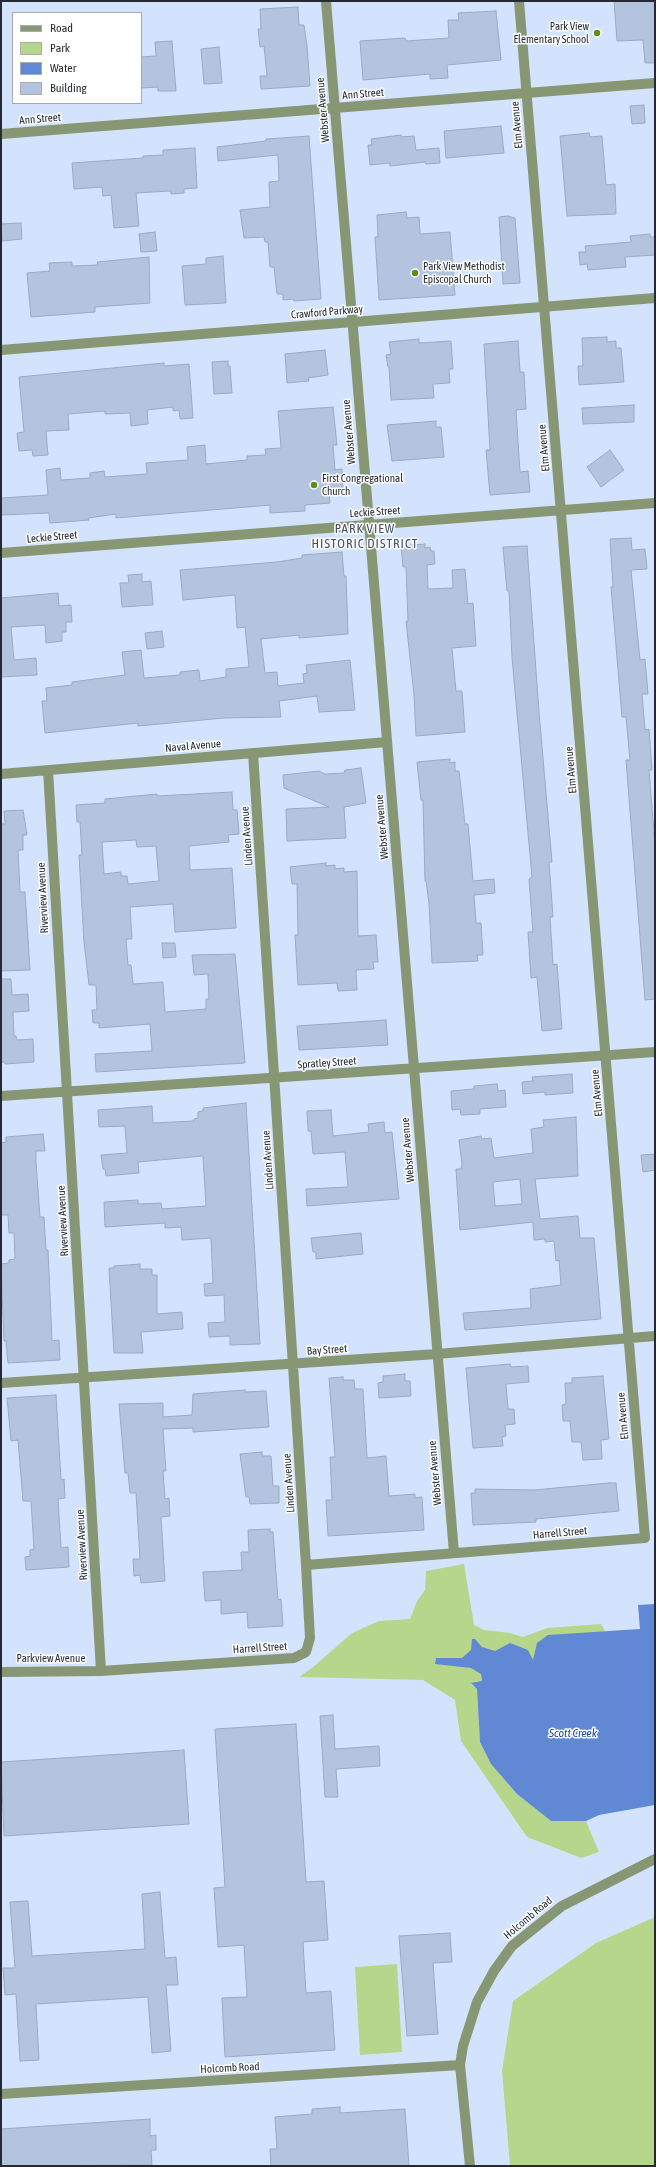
<!DOCTYPE html>
<html>
<head>
<meta charset="utf-8">
<style>
	body { margin:0 }
	#map { position:relative; width:656px; height:2167px; overflow:hidden; background:#d3e3fe; font-family:"Asap Condensed",sans-serif }
	canvas { display:block }
	.frame { position:absolute; inset:0; border:2px solid #252b35; pointer-events:none }
	.legend { position:absolute; left:12px; top:12px; width:130px; height:92px; box-sizing:border-box; background:#fff; border:1px solid #a8aaae; margin:0; padding:5px 7px; list-style:none; font-size:12px; color:#252b35 }
	.legend li { display:flex; align-items:center; gap:8px; height:20px }
	.legend b { width:20px; border:1px solid #a8aaae }
</style>
</head>
<body>
<div id="map">
<canvas width="656" height="2167"></canvas>
<div class="frame"></div>
<ul class="legend">
<li><b style="height:5px;background:#879773"></b>Road</li>
<li><b style="height:11px;background:#b6d68c"></b>Park</li>
<li><b style="height:11px;background:#6088d4"></b>Water</li>
<li><b style="height:11px;background:#b5c4de"></b>Building</li>
</ul>
</div>
<script>
const context = document.querySelector('canvas').getContext('2d');
context.lineJoin = 'round';
function fillPath(path, color) { context.fillStyle = color; context.fill(path, 'evenodd'); }
const toPath = rows => new Path2D(rows.map(r => 'M' + r).join(''));
function trace(path, color, width, dash) { context.strokeStyle = color; context.lineWidth = width; context.lineCap = dash ? 'butt' : 'round'; context.setLineDash(dash || []); context.stroke(path); }
function drawText(font, color, halo, rows, align = 'center') {
  context.font = font + ' "Asap Condensed",sans-serif'; context.lineWidth = 3; context.setLineDash([]); context.textBaseline = 'middle'; context.strokeStyle = halo; context.fillStyle = color; for (const [text, x, y, turn = 0] of rows) {
    context.save(); context.translate(x, y); context.rotate((+turn || 0) * Math.PI / 180); context.textAlign = isNaN(turn) ? turn : align; if (halo) context.strokeText(text, 0, 0); context.fillText(text, 0, 0); context.restore();
  }
}
const green = toPath([
	[464,1564,474,1625,484,1630,510,1633,523,1637,547,1628,601,1624,605,1631,540,1645,533,1661,481,1674,482,1681,471,1684,477,1689,480,1742,491,1764,517,1794,551,1821,586,1821,599,1852,581,1858,527,1837,461,1741,455,1700,423,1680,299,1677,312,1668,352,1633,379,1621,410,1619,417,1601,425,1590,426,1571],
	[655,1917,655,2166,510,2166,502,2071,513,2001,596,1943],
	[397,1964,402,2052,360,2055,355,1967]
]);
const water = toPath([
	[655,1604,655,1805,599,1815,586,1821,551,1821,517,1794,491,1764,480,1742,477,1689,471,1683,482,1681,481,1674,471,1668,435,1664,436,1658,462,1658,471,1650,472,1639,475,1639,482,1647,495,1651,510,1643,528,1650,533,1660,537,1643,548,1635,640,1629,638,1605]
]);
const building = toPath([
	[614,1,655,1,655,63,645,63,643,40,617,41,614,1],
	[298,7,299,25,304,25,307,46,310,86,261,89,260,76,267,76,264,46,260,47,258,29,261,29,260,9,298,7],
	[496,11,501,60,447,65,448,78,430,79,430,74,363,80,360,41,405,38,406,41,449,38,448,20,459,20,458,13,496,11],
	[172,41,176,91,158,91,158,87,141,88,141,57,156,56,155,42,172,41],
	[219,47,222,83,204,84,201,49,219,47],
	[644,105,645,123,632,124,630,106,644,105],
	[501,126,504,153,446,158,444,131,501,126],
	[589,133,590,137,602,136,606,185,615,184,616,214,567,216,560,136,589,133],
	[401,135,401,137,414,136,416,150,439,148,440,163,426,164,425,162,390,166,390,163,370,165,368,145,372,145,371,139,401,135],
	[309,136,321,299,294,301,293,299,283,300,283,294,277,294,274,267,270,267,268,242,265,242,264,237,244,238,240,210,270,207,269,182,279,181,278,155,218,161,217,147,266,141,266,139,309,136],
	[195,148,197,188,184,189,184,193,171,194,171,191,136,193,139,226,114,228,111,195,103,196,102,187,74,189,72,163,143,158,143,156,163,155,163,150,195,148],
	[406,212,407,218,419,217,420,234,450,232,455,295,379,300,375,237,378,237,377,215,406,212],
	[508,216,515,218,520,283,503,284,499,217,508,216],
	[21,223,22,239,2,241,1,224,21,223],
	[155,232,157,251,141,252,139,234,155,232],
	[650,234,650,237,655,237,655,255,625,257,626,267,588,270,587,264,580,265,579,252,586,252,585,246,631,242,630,236,650,234],
	[223,256,226,303,185,305,182,266,206,264,206,258,223,256],
	[149,257,150,303,95,307,95,312,31,317,27,273,50,271,49,263,72,262,72,266,98,265,97,262,149,257],
	[607,337,607,342,616,341,616,348,621,348,624,382,579,385,578,366,583,366,582,338,607,337],
	[419,339,419,343,451,341,453,369,449,369,450,383,433,384,434,398,391,400,389,367,388,367,386,355,391,354,389,342,419,339],
	[518,341,520,372,524,372,526,409,516,410,520,472,528,471,530,492,490,495,486,450,490,450,484,344,518,341],
	[325,350,328,375,308,378,309,381,287,383,285,354,325,350],
	[228,361,228,366,230,366,232,393,214,394,212,362,228,361],
	[164,363,164,366,189,364,193,418,180,419,179,410,173,411,173,407,147,410,148,424,131,426,130,413,105,414,105,411,68,414,69,430,46,431,48,455,33,456,32,450,19,451,17,433,24,432,19,377,164,363],
	[634,405,634,422,583,424,582,408,634,405],
	[333,407,337,445,333,445,335,470,342,469,343,490,329,491,330,503,305,505,305,511,270,513,270,505,116,518,116,514,88,518,89,520,50,523,49,513,1,515,1,498,48,495,46,470,60,468,61,480,90,478,90,473,104,471,105,477,147,474,146,463,188,460,187,447,205,445,206,464,247,460,247,456,266,455,265,449,281,448,278,411,333,407],
	[436,421,436,427,441,427,444,457,392,461,387,425,436,421],
	[610,450,624,470,601,487,587,467,610,450],
	[631,538,632,550,645,549,647,569,631,570,640,660,645,659,648,694,642,694,645,730,649,729,652,770,649,770,655,845,655,999,645,1000,626,760,630,760,626,717,622,717,611,587,613,587,610,539,631,538],
	[425,544,425,548,430,547,431,551,434,551,435,564,427,565,428,589,453,588,452,570,465,569,468,604,473,603,476,646,452,648,456,691,462,691,465,732,416,736,414,695,406,621,408,621,406,567,403,567,401,546,425,544],
	[527,546,539,712,552,862,549,862,553,917,550,917,553,965,557,964,562,1029,542,1031,537,977,531,978,528,932,533,932,529,879,532,877,512,658,509,591,507,591,503,547,527,546],
	[342,552,344,576,346,576,348,634,299,638,299,635,261,639,265,673,277,672,278,686,304,683,303,674,307,673,306,665,350,660,355,710,319,712,317,696,279,701,281,717,224,718,138,726,138,723,45,733,42,701,47,701,46,688,72,685,72,682,125,675,122,652,141,650,144,678,180,675,180,672,199,670,200,681,226,677,226,669,249,667,245,627,237,628,235,595,183,600,180,570,277,562,302,558,302,555,342,552],
	[142,574,142,582,151,581,153,605,122,607,120,583,129,583,128,575,142,574],
	[58,593,59,606,71,605,72,622,66,622,66,632,62,632,62,641,46,643,45,625,11,627,14,660,36,658,37,675,1,677,1,598,58,593],
	[162,631,164,647,147,649,145,633,162,631],
	[450,759,450,763,455,762,455,771,459,771,465,824,468,824,473,881,494,879,495,893,474,895,476,923,481,923,483,955,477,955,478,961,432,963,429,903,426,881,425,881,423,800,421,800,417,762,450,759],
	[361,768,366,803,344,807,346,838,287,841,286,809,329,807,284,788,283,775,319,771,325,774,344,773,345,770,361,768],
	[232,792,233,810,237,810,239,834,228,835,229,842,189,846,190,870,232,868,236,928,175,932,173,904,130,907,132,939,126,939,128,965,131,965,133,984,163,982,165,1012,206,1009,206,999,209,999,208,974,194,975,192,955,235,954,245,1063,96,1072,95,1054,152,1051,150,1024,99,1028,99,1023,93,1023,92,1010,97,1010,96,985,89,985,84,942,79,855,82,855,80,822,77,822,76,805,105,803,105,799,157,794,157,796,232,792],
	[136,840,137,847,156,846,159,881,128,884,127,876,121,876,121,872,104,874,102,842,136,840],
	[23,810,27,835,23,835,23,850,18,850,20,892,25,892,30,970,1,971,1,824,5,824,4,811,23,810],
	[326,863,326,866,335,865,335,869,344,868,344,872,357,871,358,936,376,935,378,962,373,962,374,969,356,970,357,990,338,991,337,983,298,985,295,935,298,935,297,884,292,884,290,867,326,863],
	[162,943,175,943,176,957,163,958,162,943],
	[1,979,11,979,12,995,28,994,29,1011,13,1012,14,1036,16,1036,17,1040,33,1039,34,1062,5,1064,4,1062,1,1062,1,979],
	[386,1020,388,1045,299,1050,297,1026,386,1020],
	[572,1074,573,1093,545,1095,545,1092,523,1094,522,1082,533,1081,532,1077,572,1074],
	[497,1084,498,1091,505,1090,506,1107,480,1109,480,1114,461,1115,460,1109,452,1110,451,1091,474,1089,474,1086,497,1084],
	[246,1103,260,1344,230,1345,230,1336,209,1337,208,1323,225,1322,224,1295,205,1296,204,1284,213,1283,211,1238,182,1240,181,1227,165,1228,165,1223,105,1227,104,1202,138,1200,138,1204,161,1203,162,1209,206,1206,203,1156,138,1162,139,1173,106,1176,105,1169,103,1169,101,1155,127,1153,125,1126,99,1127,98,1110,152,1106,153,1123,194,1121,194,1119,198,1118,198,1112,203,1111,203,1108,246,1103],
	[331,1110,333,1136,369,1132,368,1124,384,1122,385,1133,392,1132,399,1199,307,1206,306,1189,348,1187,345,1152,313,1154,311,1131,308,1131,307,1111,331,1110],
	[576,1117,578,1176,535,1179,540,1219,578,1216,580,1238,594,1238,601,1319,465,1330,463,1313,531,1308,530,1289,561,1285,559,1260,556,1261,554,1241,545,1242,545,1239,534,1240,533,1222,460,1230,456,1169,461,1169,462,1164,459,1140,481,1136,482,1139,491,1138,494,1158,533,1153,531,1129,544,1127,543,1120,576,1117],
	[520,1179,522,1204,495,1206,493,1182,520,1179],
	[43,1134,45,1151,36,1151,36,1163,40,1217,44,1217,46,1250,48,1250,52,1341,59,1340,60,1360,8,1363,6,1341,4,1341,1,1264,9,1263,9,1260,15,1259,14,1233,9,1233,8,1215,1,1215,1,1143,6,1142,6,1137,43,1134],
	[655,1154,655,1170,643,1172,641,1155,655,1154],
	[361,1233,363,1254,316,1259,316,1252,313,1252,311,1238,361,1233],
	[140,1264,140,1269,152,1269,152,1275,157,1275,157,1314,182,1312,183,1329,141,1332,143,1353,114,1353,109,1268,114,1268,114,1266,140,1264],
	[510,1364,511,1367,528,1366,529,1382,506,1384,508,1409,514,1409,515,1424,505,1425,506,1436,502,1437,503,1446,473,1448,466,1368,510,1364],
	[405,1374,405,1381,410,1381,411,1396,379,1398,378,1383,383,1382,383,1376,405,1374],
	[603,1376,609,1439,601,1440,602,1459,583,1460,581,1442,572,1442,570,1421,563,1421,562,1405,566,1404,565,1383,572,1383,572,1378,603,1376],
	[343,1377,343,1380,354,1380,355,1389,363,1389,367,1458,386,1456,389,1496,415,1494,415,1498,422,1497,424,1530,328,1536,326,1500,332,1500,330,1457,335,1457,329,1378,343,1377],
	[245,1390,245,1392,266,1391,269,1427,193,1432,193,1428,163,1429,166,1471,163,1471,165,1499,169,1498,170,1516,161,1517,165,1581,141,1583,140,1575,134,1576,133,1559,140,1559,136,1493,130,1493,128,1473,125,1473,119,1404,163,1403,163,1417,192,1415,193,1394,245,1390],
	[56,1395,61,1480,64,1479,65,1498,58,1499,61,1548,68,1547,69,1567,26,1570,25,1557,30,1556,30,1550,34,1549,31,1501,23,1501,18,1440,11,1441,7,1398,56,1395],
	[262,1452,262,1456,271,1456,273,1486,279,1486,279,1503,250,1504,249,1497,246,1497,240,1454,262,1452],
	[609,1483,616,1483,619,1511,536,1519,536,1522,473,1525,471,1493,475,1493,475,1489,534,1490,609,1483],
	[270,1529,270,1532,273,1532,278,1600,281,1599,283,1626,248,1628,247,1612,221,1614,221,1600,205,1601,203,1572,242,1570,241,1552,249,1552,248,1530,270,1529],
	[333,1715,335,1749,379,1746,380,1766,336,1769,338,1797,325,1797,320,1716,333,1715],
	[296,1724,306,1882,324,1881,328,1940,303,1942,306,1993,331,1991,335,2050,225,2057,222,1998,247,1997,244,1945,218,1947,214,1888,225,1887,215,1729,296,1724],
	[184,1750,189,1824,4,1836,1,1762,184,1750],
	[160,1892,165,1958,176,1957,178,1985,166,1985,171,2051,152,2053,148,1997,36,2004,39,2060,20,2061,16,1994,5,1995,3,1968,15,1968,10,1902,28,1901,32,1956,145,1949,142,1894,160,1892],
	[450,1933,452,1962,433,1963,438,2034,407,2036,399,1936,450,1933],
	[340,2107,340,2113,405,2109,409,2166,271,2166,270,2149,277,2149,275,2117,312,2114,312,2109,340,2107],
	[150,2119,150,2136,156,2135,156,2150,151,2150,152,2165,1,2166,1,2129,150,2119]
]);
const minor = toPath([
	[326,1,454,1553],
	[1,134,655,83],
	[1,350,655,298],
	[1,553,655,503],
	[48,770,101,1671],
	[1,774,387,742],
	[1,1096,655,1052],
	[1,1383,437,1354,655,1336],
	[306,1565,645,1538,519,1],
	[1,1672,101,1671,294,1658,306,1652,310,1638,306,1565,253,753],
	[1,2094,460,2065],
	[470,2166,460,2065,463,2046,477,2002,494,1971,512,1946,562,1906,655,1859]
]);
const markers = [
	[597,33,4,"#648b17"],
	[415,273,4,"#648b17"],
	[314,485,4,"#648b17"]
];
const poiNames = [
	["Park View",589,27,"right"],
	["Elementary School",589,40,"right"],
	["Park View Methodist",423,267],
	["Episcopal Church",423,280],
	["First Congregational",322,479],
	["Church",322,492]
];
const streetNames = [
	["Ann Street",363,94,-5],
	["Webster Avenue",323,110,-95],
	["Ann Street",40,119,-5],
	["Elm Avenue",517,125,-95],
	["Crawford Parkway",327,312,-5],
	["Webster Avenue",349,432,-95],
	["Elm Avenue",544,448,-95],
	["Leckie Street",375,512,-4],
	["Leckie Street",52,537,-5],
	["Naval Avenue",193,746,-5],
	["Elm Avenue",571,770,-95],
	["Webster Avenue",382,827,-95],
	["Linden Avenue",247,836,-94],
	["Riverview Avenue",43,898,-93],
	["Spratley Street",327,1063,-4],
	["Elm Avenue",597,1093,-95],
	["Webster Avenue",408,1150,-95],
	["Linden Avenue",268,1160,-94],
	["Riverview Avenue",63,1221,-93],
	["Bay Street",327,1350,-4],
	["Elm Avenue",623,1416,-95],
	["Webster Avenue",435,1473,-95],
	["Linden Avenue",289,1483,-94],
	["Harrell Street",560,1533,-5],
	["Riverview Avenue",82,1545,-93],
	["Harrell Street",260,1648,-4],
	["Parkview Avenue",51,1659],
	["Holcomb Road",528,1918,-40],
	["Holcomb Road",230,2068,-3]
];
const waterNames = [
	["Scott Creek",573,1733]
];
const quarterNames = [
	["PARK VIEW",365,529],
	["HISTORIC DISTRICT",365,544]
];
fillPath(green, '#b6d68c');
fillPath(water, '#6088d4');
fillPath(building, '#b5c4de');
trace(building, '#9ba9c3', 1);
trace(minor, '#879773', 10);
for (const [x, y, r, color] of markers) { const dot = new Path2D(); dot.arc(x, y, r, 0, 2 * Math.PI); context.fillStyle = color; context.fill(dot); trace(dot, '#fff', 1.5); }
drawText('11px', '#252b35', '#fff', poiNames, 'left');
drawText('11px', '#252b35', '#fff', streetNames);
drawText('italic 12px', '#1f4ca6', '#fff', waterNames);
context.letterSpacing = '1px';
drawText('13px', '#424e65', '#fff', quarterNames);
context.letterSpacing = '0px';
</script>
</body>
</html>
